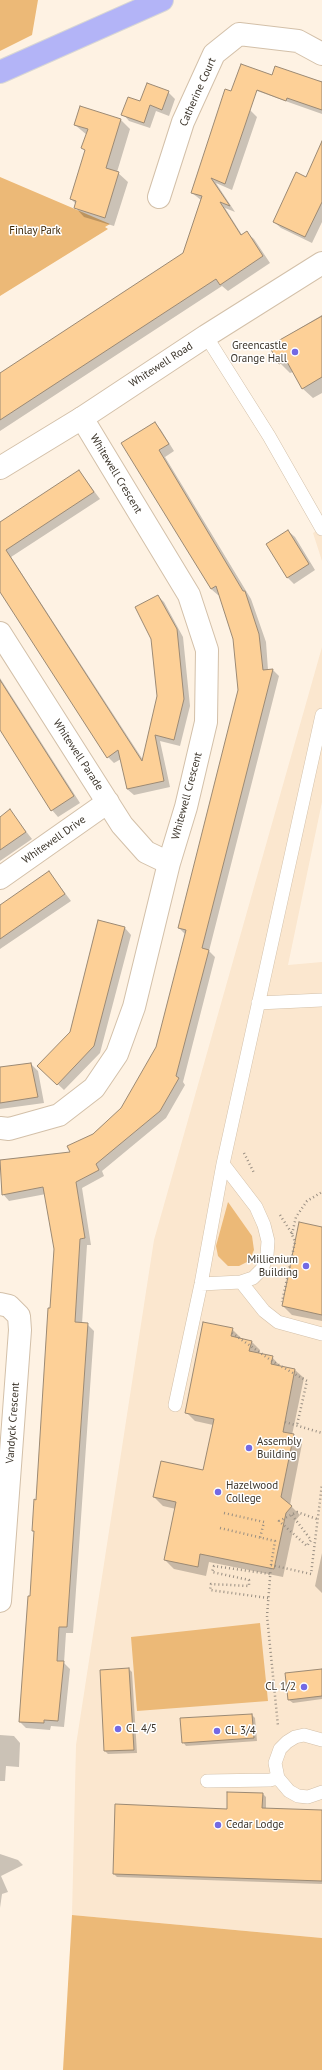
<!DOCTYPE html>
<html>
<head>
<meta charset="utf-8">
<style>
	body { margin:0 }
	canvas { display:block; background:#fef2e3 }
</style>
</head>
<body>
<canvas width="322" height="2070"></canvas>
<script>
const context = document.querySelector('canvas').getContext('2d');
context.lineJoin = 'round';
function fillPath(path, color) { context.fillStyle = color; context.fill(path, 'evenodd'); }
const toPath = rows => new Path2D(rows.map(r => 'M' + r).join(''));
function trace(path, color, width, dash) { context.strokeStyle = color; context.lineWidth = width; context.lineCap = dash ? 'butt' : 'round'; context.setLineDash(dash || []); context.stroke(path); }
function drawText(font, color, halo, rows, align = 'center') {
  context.font = font + ' "PT Sans",sans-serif'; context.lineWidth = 3; context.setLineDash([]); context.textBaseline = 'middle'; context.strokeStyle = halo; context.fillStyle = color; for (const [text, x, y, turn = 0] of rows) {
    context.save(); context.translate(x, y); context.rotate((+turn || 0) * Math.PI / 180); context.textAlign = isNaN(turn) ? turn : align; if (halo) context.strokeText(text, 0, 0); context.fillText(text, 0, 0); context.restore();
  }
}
const built = toPath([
	[322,528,322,561,313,533],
	[322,647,322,802,288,965,322,962,322,1938,72,1915,76,1745,154,1240]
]);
const green = toPath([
	[0,0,38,0,32,35,0,51],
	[0,177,110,224,105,227,108,229,0,296],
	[228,1202,252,1236,254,1250,249,1261,239,1266,228,1266,218,1256,216,1246],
	[260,1623,268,1701,137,1711,131,1637],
	[72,1915,322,1938,322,2070,63,2070]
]);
const shadow = toPath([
	[273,76,322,81,322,114,243,86],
	[168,92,175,99,169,116,156,111,150,128,129,121,123,114,141,102],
	[80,107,121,120,130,129,117,172,128,182,114,226,84,217,75,207,76,204,71,199,86,151,83,148,87,135,75,125],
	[250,110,257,117,232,190,216,183,235,212,225,208,242,235,246,232,254,239,270,263,228,291,222,286,0,431,0,374,184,254,201,200,192,193],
	[322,146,322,222,312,243,281,228,274,222,307,179],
	[322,315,322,393,313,398,302,388,293,372,290,373,280,363,270,346],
	[155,423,161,430,174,451,165,457,251,599,266,642,268,670,273,670,279,676,209,951,215,957,183,1082,185,1085,166,1118,102,1171,104,1176,82,1188,91,1245,87,1245,82,1324,87,1324,94,1331,73,1633,66,1633,64,1663,70,1669,64,1727,51,1726,50,1730,26,1728,20,1722,31,1597,35,1533,33,1531,37,1501,55,1249,46,1194,9,1201,3,1194,0,1161,71,1153,122,1108,157,1048,186,935,179,928,239,690,234,639,219,595,218,595,211,589,122,443],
	[79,471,100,499,11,557,143,760,158,697,158,596,164,602,183,637,190,706,180,746,160,741,170,787,134,795,127,789,121,759,114,763,108,757,0,588,0,523],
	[288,531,295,537,315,570,294,584,287,577],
	[0,678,80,803,58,817,52,810,0,728],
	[10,811,32,839,0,861,0,818],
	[49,872,71,901,0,949,0,906],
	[99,922,125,928,131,935,100,1053,64,1090,45,1072,71,1033],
	[31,1064,38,1071,44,1103,0,1109,0,1068],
	[322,1228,322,1321,292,1315,283,1306],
	[232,1329,241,1338,241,1339,252,1342,260,1350,259,1354,272,1357,281,1367,295,1370,304,1378,292,1435,302,1444,290,1505,300,1515,295,1521,283,1577,209,1562,206,1576,174,1569,165,1560,176,1509,163,1506,154,1497,204,1471,213,1425,195,1421,186,1412],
	[322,1553,322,1593,315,1586],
	[129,1669,132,1672,137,1753,108,1754,105,1751],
	[322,1670,322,1699,293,1703,289,1700],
	[252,1715,255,1718,257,1741,186,1746,183,1742],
	[0,1735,14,1736,20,1743,19,1767,6,1766,5,1781,0,1781],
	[263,1794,266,1797,266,1809,322,1811,322,1884,117,1877,114,1874,228,1810],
	[0,1854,18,1860,23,1865,1,1876,8,1892,2,1894,0,1908]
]);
const building = toPath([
	[241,64,272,75,275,66,322,82,322,110,287,98,286,101,257,90,225,184,211,178,230,206,220,202,241,235,247,231,263,256,220,285,216,279,0,420,0,373,183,253,202,196,191,193,225,89,231,91,241,64],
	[147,83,169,91,162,110,150,105,144,123,121,115,128,97,140,101,147,83],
	[80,106,121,119,106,168,119,172,105,218,74,208,76,201,70,199,85,150,81,148,88,129,74,125,80,106],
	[322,141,322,202,305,237,273,222,296,172,306,177,322,141],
	[322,316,322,377,302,389,286,360,279,364,269,346,322,316],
	[155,422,169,444,159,450,243,591,245,591,259,634,263,670,273,669,202,948,209,950,176,1076,179,1078,160,1111,96,1164,99,1170,76,1182,85,1238,80,1239,75,1322,88,1323,67,1627,59,1627,57,1661,64,1661,58,1721,44,1720,44,1723,19,1722,28,1596,30,1596,34,1531,32,1531,34,1499,36,1500,48,1308,50,1308,54,1249,43,1187,2,1195,0,1160,70,1152,67,1146,93,1134,121,1108,156,1047,186,930,178,928,238,690,233,639,216,586,211,589,121,443,155,422],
	[79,470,94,492,6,550,142,761,157,696,151,639,135,607,158,595,177,629,184,699,174,740,155,735,164,781,127,789,118,750,107,758,0,592,0,522,79,470],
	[288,530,309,564,287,578,266,544,288,530],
	[0,680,74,796,51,811,0,730,0,680],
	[10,809,26,832,0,850,0,817,10,809],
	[49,871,65,894,0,939,0,905,49,871],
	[98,920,125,927,94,1046,57,1085,37,1066,70,1032,98,920],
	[31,1063,38,1097,0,1103,0,1067,31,1063],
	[299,1222,322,1227,322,1315,282,1306,299,1222],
	[203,1322,233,1328,231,1336,252,1341,249,1351,273,1356,271,1364,295,1369,283,1432,294,1434,281,1497,292,1506,286,1513,274,1569,200,1554,198,1567,164,1560,176,1502,153,1497,161,1461,203,1470,214,1419,185,1413,203,1322],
	[129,1668,134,1750,104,1751,100,1670,129,1668],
	[322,1669,322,1696,288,1700,285,1673,322,1669],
	[252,1714,254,1738,182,1743,180,1718,252,1714],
	[227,1792,263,1793,262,1808,322,1810,322,1881,113,1874,115,1804,227,1809,227,1792]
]);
const path = toPath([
	[244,1153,254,1173],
	[280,1215,291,1232,295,1242,282,1302],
	[292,1234,296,1217,307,1201,322,1192],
	[232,1333,272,1361,307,1381,297,1425],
	[285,1422,322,1433],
	[224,1513,264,1522,260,1538],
	[292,1515,311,1540,307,1546,279,1521,297,1512,317,1519],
	[220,1528,275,1541,271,1565,267,1616,278,1726],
	[271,1565,311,1574,322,1484],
	[268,1598,210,1590,211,1584,249,1586,249,1580,212,1572,214,1566,270,1574]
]);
const service = toPath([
	[206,336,269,436,322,529],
	[258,1003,322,1000],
	[241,1282,264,1311,278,1322,322,1334],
	[201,1284,241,1282,253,1278,262,1269,267,1255,268,1241,264,1225,256,1207,223,1164],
	[175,1405,201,1284,223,1164,322,715],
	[322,1740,304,1735,295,1737,287,1742,280,1749,275,1763,278,1778,289,1791,298,1796,308,1797,322,1792],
	[207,1781,270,1780,278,1778]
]);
const minor = toPath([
	[159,197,183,122,214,54,239,34,298,41,322,54],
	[0,633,122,825,146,852,169,863],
	[0,878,108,802],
	[0,1128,9,1129,59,1115,94,1088,117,1054,134,1007,169,863,186,807,206,722,207,650,189,595,82,418],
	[0,1304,9,1306,19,1316,20,1330,0,1601]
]);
const tertiary = toPath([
	[0,468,82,418,206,336,322,263]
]);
const motorway = toPath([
	[0,72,162,0]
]);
const markers = [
	[295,352,4,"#7369e4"],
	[306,1266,4,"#7369e4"],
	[249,1448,4,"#7369e4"],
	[218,1492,4,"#7369e4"],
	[304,1687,4,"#7369e4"],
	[118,1729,4,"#7369e4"],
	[217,1731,4,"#7369e4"],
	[218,1825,4,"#7369e4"]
];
const streetNames = [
	["Catherine Court",198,92,-66],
	["Whitewell Road",161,365,-33],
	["Whitewell Crescent",116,474,59],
	["Whitewell Parade",78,755,57],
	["Whitewell Crescent",187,796,-75],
	["Whitewell Drive",54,840,-35],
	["Vandyck Crescent",13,1423,-86]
];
const parkNames = [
	["Finlay Park",35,231]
];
const poiNames = [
	["Greencastle",287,346,"right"],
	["Orange Hall",287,359,"right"],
	["Millienium",298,1260,"right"],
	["Building",298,1273,"right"],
	["Assembly",257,1442],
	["Building",257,1455],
	["Hazelwood",226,1486],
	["College",226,1499],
	["CL 1/2",296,1687,"right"],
	["CL 4/5",126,1729],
	["CL 3/4",225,1731],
	["Cedar Lodge",226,1825]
];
fillPath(built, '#fbe7cf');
fillPath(green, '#ecb977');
fillPath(shadow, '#0003');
fillPath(building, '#fdd097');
trace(building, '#9c8a74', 1);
trace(service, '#d3c0a9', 14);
trace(minor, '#d3c0a9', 24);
trace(tertiary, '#d3c0a9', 24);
trace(motorway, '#d8d7d5', 24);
trace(path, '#988e82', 2.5, [1, 3]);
trace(service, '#fff', 13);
trace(minor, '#fff', 22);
trace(tertiary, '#fff', 22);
trace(motorway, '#b3b4f7', 22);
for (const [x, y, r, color] of markers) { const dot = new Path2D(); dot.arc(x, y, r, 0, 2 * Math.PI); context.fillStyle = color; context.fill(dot); trace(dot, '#fff', 1.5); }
drawText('11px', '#3c352b', '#fff', streetNames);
drawText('11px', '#3c2605', '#fff', parkNames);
drawText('11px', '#3c352b', '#fff', poiNames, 'left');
</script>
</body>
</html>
